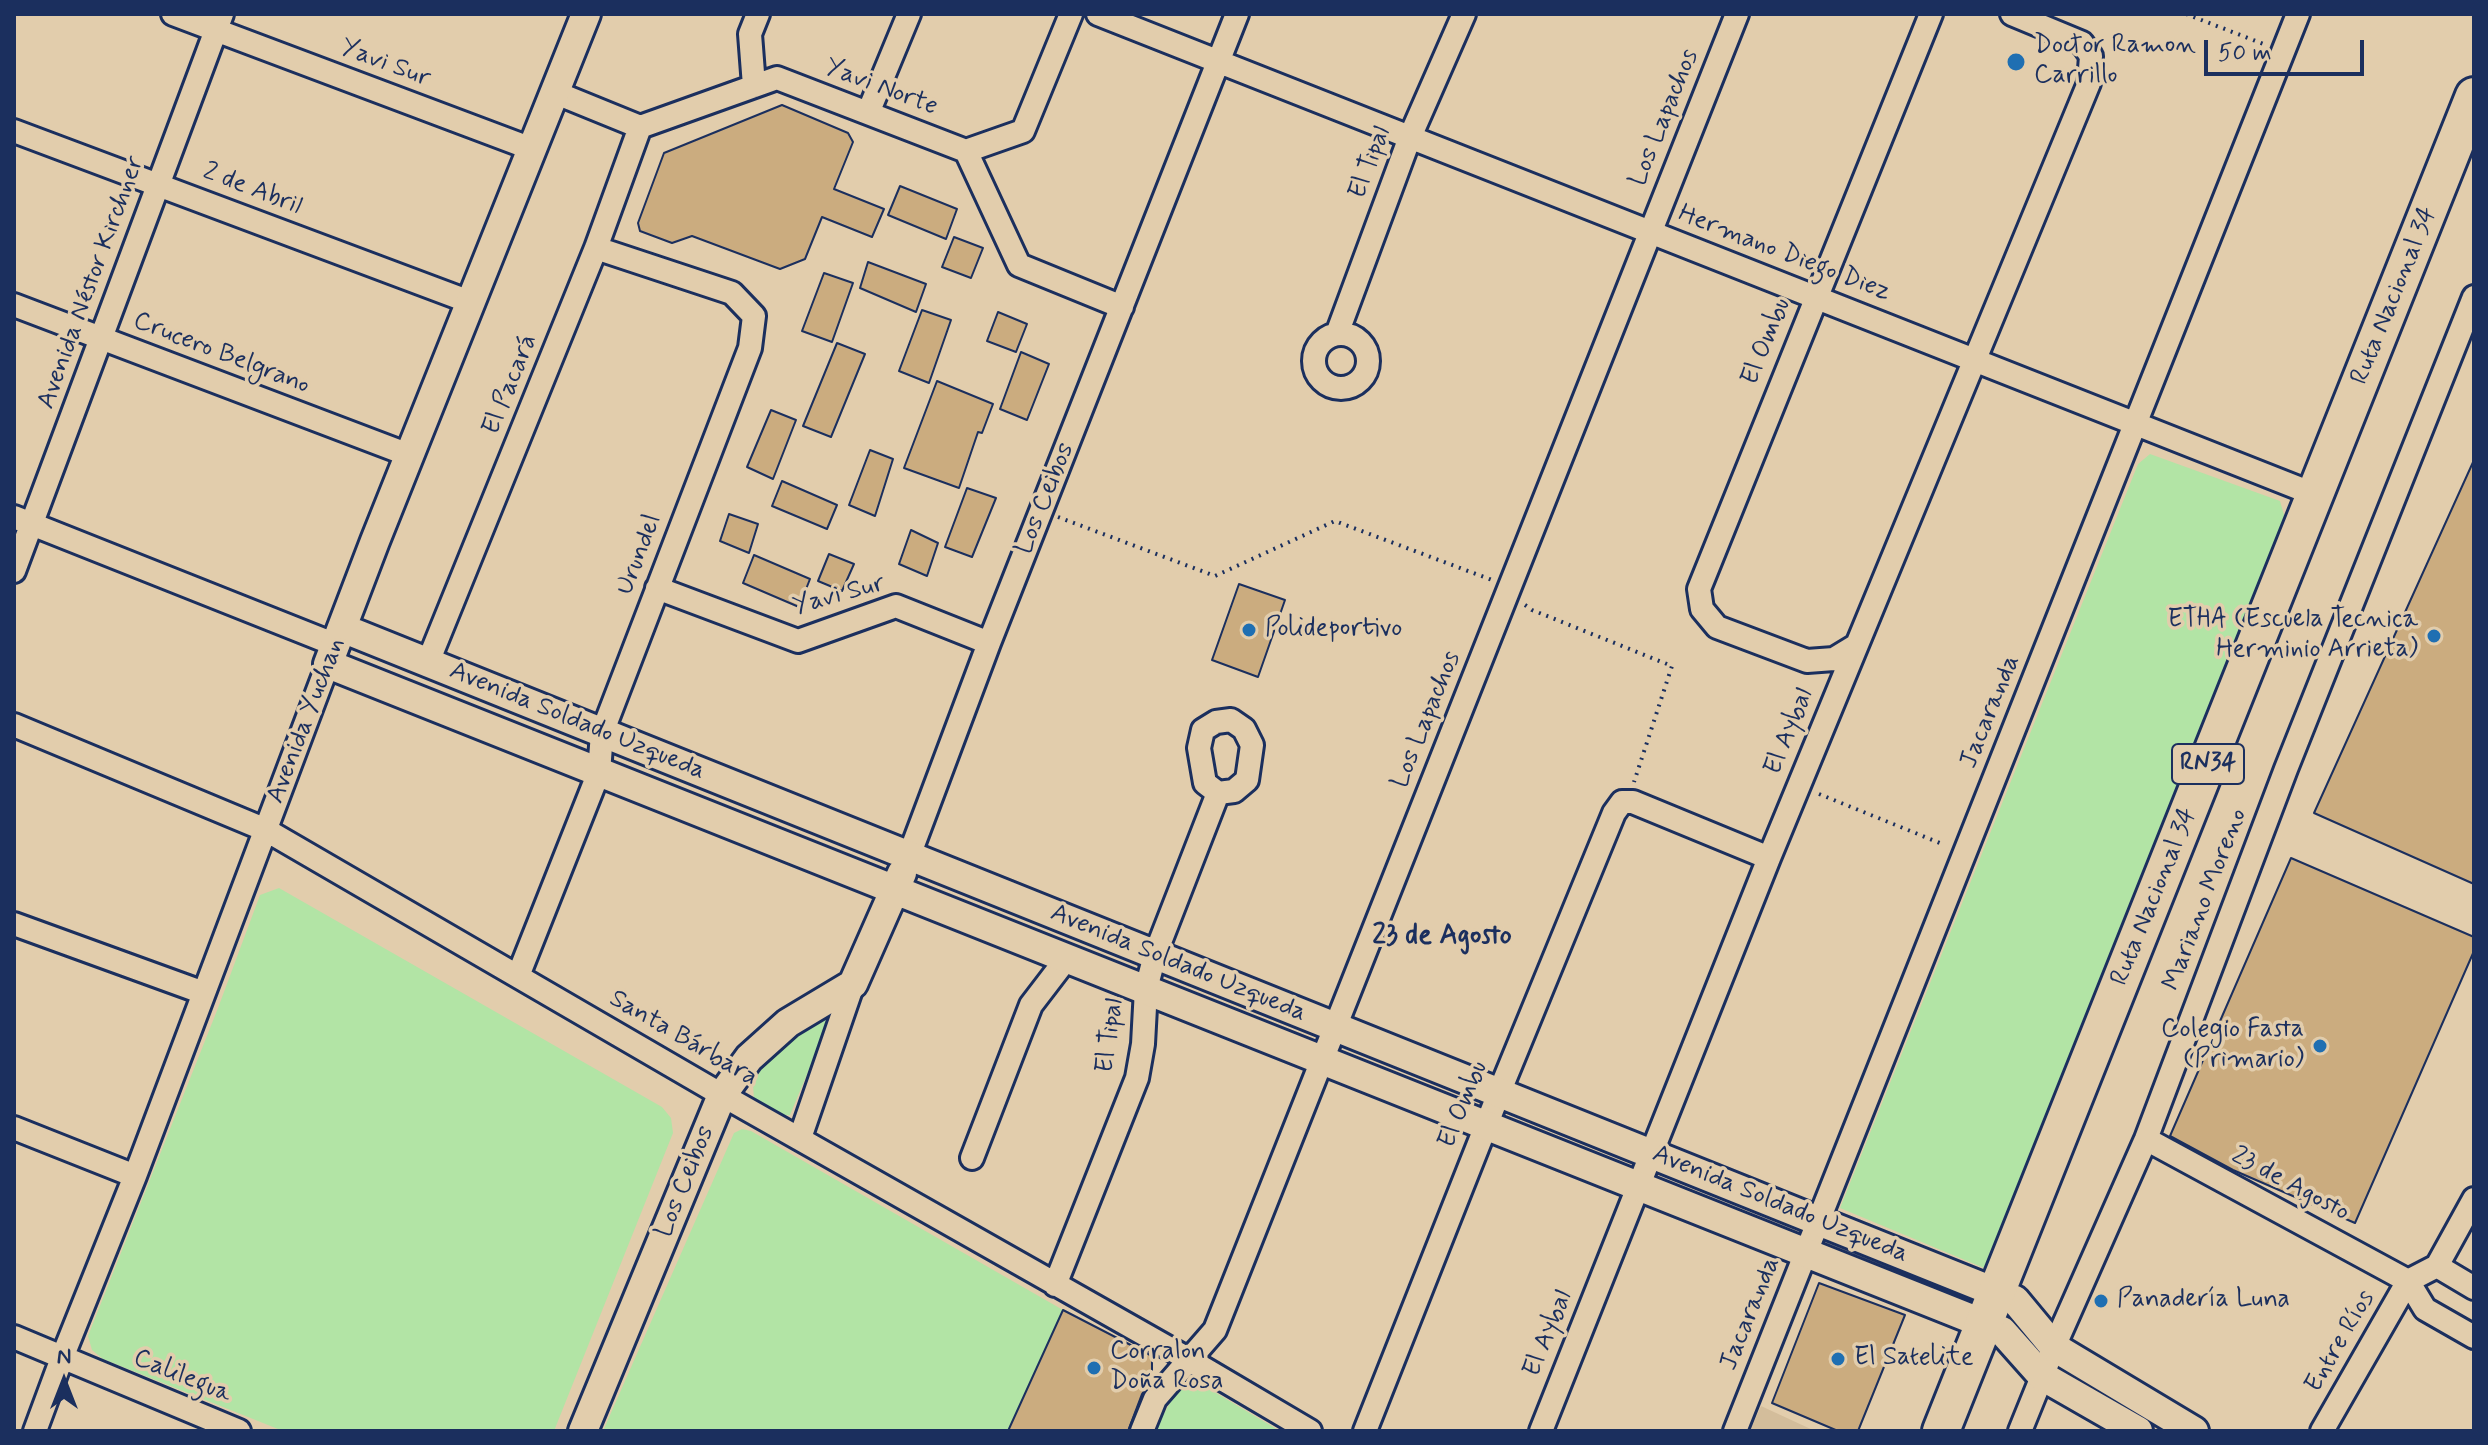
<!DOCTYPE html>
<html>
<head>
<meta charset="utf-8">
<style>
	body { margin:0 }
	#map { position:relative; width:2488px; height:1445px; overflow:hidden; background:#e2cdac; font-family:Mynerve,sans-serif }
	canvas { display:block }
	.frame { position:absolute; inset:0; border:16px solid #1b2f5e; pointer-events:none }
	.north { position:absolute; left:24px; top:1341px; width:80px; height:80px; -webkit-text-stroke:6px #e2cdac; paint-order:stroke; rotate:0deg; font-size:22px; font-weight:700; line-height:32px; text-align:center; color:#1b2f5e }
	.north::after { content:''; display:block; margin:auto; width:28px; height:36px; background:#1b2f5e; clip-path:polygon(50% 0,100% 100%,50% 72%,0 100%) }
	.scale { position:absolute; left:2204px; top:40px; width:160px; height:36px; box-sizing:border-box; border:4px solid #1b2f5e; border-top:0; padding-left:10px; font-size:24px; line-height:28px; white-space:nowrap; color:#1b2f5e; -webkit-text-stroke:6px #e2cdac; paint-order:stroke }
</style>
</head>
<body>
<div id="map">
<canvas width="2488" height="1445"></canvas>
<div class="frame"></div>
<div class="north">N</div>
<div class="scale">50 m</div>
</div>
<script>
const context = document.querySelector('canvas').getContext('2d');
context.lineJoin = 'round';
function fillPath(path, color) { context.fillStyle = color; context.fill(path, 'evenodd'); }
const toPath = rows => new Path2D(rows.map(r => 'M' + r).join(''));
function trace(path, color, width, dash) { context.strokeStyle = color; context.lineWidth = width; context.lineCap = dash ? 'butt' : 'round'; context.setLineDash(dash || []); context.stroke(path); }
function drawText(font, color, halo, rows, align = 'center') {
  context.font = font + ' Mynerve,sans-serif'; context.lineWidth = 7; context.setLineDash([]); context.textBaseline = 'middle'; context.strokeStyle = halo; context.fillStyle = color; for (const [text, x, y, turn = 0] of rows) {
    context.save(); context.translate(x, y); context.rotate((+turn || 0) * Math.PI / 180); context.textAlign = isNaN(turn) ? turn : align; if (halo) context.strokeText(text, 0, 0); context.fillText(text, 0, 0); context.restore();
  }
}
const built = toPath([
	[1761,1406,1815,1431,1750,1431]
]);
const green = toPath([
	[2150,454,2280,501,2286,522,1984,1268,1840,1208,2138,464],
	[279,888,662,1107,671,1118,673,1133,554,1431,283,1431,103,1359,92,1350,88,1336,218,1008,260,895],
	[838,1000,790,1115,776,1116,754,1099,753,1085,764,1063,785,1042],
	[742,1129,751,1131,1063,1310,1009,1431,603,1431,734,1133],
	[1185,1384,1206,1387,1280,1431,1154,1431,1175,1394]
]);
const building = toPath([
	[782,105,848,133,853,142,834,189,884,209,872,237,822,217,805,259,780,269,692,236,672,243,640,231,638,223,664,153,782,105],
	[900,186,957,209,946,239,888,215,900,186],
	[954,237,983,248,971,278,942,267,954,237],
	[868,262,926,284,916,312,860,288,868,262],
	[824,273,853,283,832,342,802,331,824,273],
	[922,310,951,320,929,383,899,371,922,310],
	[998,312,1027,324,1016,352,987,341,998,312],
	[837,343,865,354,831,437,803,426,837,343],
	[1021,352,1049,364,1027,420,1000,409,1021,352],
	[937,381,993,404,982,433,978,432,959,488,904,468,937,381],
	[771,410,796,420,773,479,747,467,771,410],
	[870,450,893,459,875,516,849,505,870,450],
	[2474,460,2474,884,2314,813,2474,460],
	[782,481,837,505,827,529,772,506,782,481],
	[967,488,996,498,972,557,945,547,967,488],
	[729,514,758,524,749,553,720,541,729,514],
	[911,530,938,543,927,576,899,564,911,530],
	[829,554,854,564,842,591,818,581,829,554],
	[754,555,810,579,799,607,743,583,754,555],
	[1239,584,1285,600,1258,677,1212,660,1239,584],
	[2291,858,2474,937,2474,951,2355,1223,2233,1170,2170,1136,2291,858],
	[1819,1283,1905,1315,1858,1431,1838,1431,1772,1403,1819,1283],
	[1063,1310,1152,1356,1152,1380,1142,1394,1128,1431,1008,1431,1063,1310]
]);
const path = toPath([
	[2186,14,2266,45],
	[1058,517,1215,576,1335,521,1492,580],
	[1525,605,1532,610,1672,666,1634,782],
	[1819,794,1945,845]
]);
const minor = toPath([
	[173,14,532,149],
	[1098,14,2316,495],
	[754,86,750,34,758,14],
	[554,92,640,127,777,78,966,151,1019,265,1122,307],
	[868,113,909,14],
	[14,131,470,302],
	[966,151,1023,131,1071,14],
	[14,305,409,455],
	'1314 361a27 27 0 1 1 54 0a27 27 0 1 1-54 0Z',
	[1337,334,1410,137,1464,14],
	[14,517,336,645],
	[14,571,222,14],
	[657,588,798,641,896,606,989,643],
	[1857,645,1834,659,1807,661,1717,627,1702,609,1699,589,1931,14],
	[428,662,596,248,640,127],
	[14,725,266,830,722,1095,1188,1359,1310,1431],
	[909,856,989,643,1237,14],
	[14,924,204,993],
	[518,976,599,772,602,733,750,348,754,316,732,293,596,248],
	[14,1128,135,1176],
	[800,1138,853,984],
	[2146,1139,2408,1281,2425,1309,2474,1337],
	[972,1158,1031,1005,1067,958],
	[2437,1266,2474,1199],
	[2408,1281,2437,1266,2474,1288],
	[1055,1285,1137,1078,1143,1044,1146,989,1155,955,1218,793,1234,791,1247,780,1252,745,1244,729,1231,720,1216,722,1203,730,1199,748,1205,783,1218,793],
	[14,1337,239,1431],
	[35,1431,62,1358,135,1176,328,664],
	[1142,1431,1155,1399,1215,1330,1737,14],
	[1365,1431,1499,1093,1614,813,1622,802,1633,802,1769,858],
	[1541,1431,1769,858,2089,83,2091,56,2082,43,2012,14],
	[1735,1431,2298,14],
	[2020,1431,2054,1347,2146,1139,2286,769,2474,297],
	[2322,1431,2408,1281]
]);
const tertiary = toPath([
	[586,14,375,541,328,664,2002,1331,2042,1376,2138,1431],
	[342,628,2015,1300,2054,1347,2194,1431],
	[583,1431,722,1095,749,1058,788,1023,853,984,902,873]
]);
const trunk = toPath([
	[1941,1431,2474,96]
]);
const markers = [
	[2016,62,10,"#1f6fb2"],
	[1249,630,8,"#1f6fb2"],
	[2434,636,8,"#1f6fb2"],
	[2320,1046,8,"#1f6fb2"],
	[2101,1301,8,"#1f6fb2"],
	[1838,1359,8,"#1f6fb2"],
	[1094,1368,8,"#1f6fb2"]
];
const shields = [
	[2208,764,72]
];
const shieldNames = [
	["RN34",2208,764]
];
const poiNames = [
	["Doctor Ramon",2034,47],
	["Carrillo",2034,77],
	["ETHA (Escuela Tecnica",2418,621,"right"],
	["Herminio Arrieta)",2418,651,"right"],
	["Polideportivo",1265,630],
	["Colegio Fasta",2304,1031,"right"],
	["(Primario)",2304,1061,"right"],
	["Panadería Luna",2117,1301],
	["Corralon",1110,1353],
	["Doña Rosa",1110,1383],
	["El Satelite",1854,1359]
];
const streetNames = [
	["Yavi Sur",385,64,21],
	["Yavi Norte",881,88,21],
	["Los Lapachos",1665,118,-68],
	["El Tipal",1371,163,-69],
	["2 de Abril",252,190,21],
	["Hermano Diego Diez",1784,254,21],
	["Avenida Néstor Kirchner",92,283,-70],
	["Ruta Nacional 34",2395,296,-68],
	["El Ombu",1767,342,-68],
	["Crucero Belgrano",221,354,21],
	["El Pacará",511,385,-68],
	["Los Ceibos",1046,499,-68],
	["Urundel",640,555,-69],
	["Yavi Sur",839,596,-15],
	["Jacaranda",1991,712,-68],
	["Los Lapachos",1427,720,-68],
	["Avenida Yuchan",307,721,-69],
	["Avenida Soldado Uzqueda",577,722,22],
	["El Aybal",1790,732,-68],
	["Ruta Nacional 34",2155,897,-68],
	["Mariano Moreno",2206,900,-69],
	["Avenida Soldado Uzqueda",1178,964,22],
	["El Tipal",1111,1036,-82],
	["Santa Bárbara",683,1039,30],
	["El Ombu",1464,1105,-68],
	["Los Ceibos",686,1182,-68],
	["23 de Agosto",2290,1185,28],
	["Avenida Soldado Uzqueda",1780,1205,22],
	["Jacaranda",1751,1314,-68],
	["El Aybal",1549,1334,-68],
	["Entre Ríos",2341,1342,-60],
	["Calilegua",182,1377,22]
];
const neighbourhoodNames = [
	["23 de Agosto",1442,937]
];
fillPath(built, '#d3bd9b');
fillPath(green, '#b2e4a5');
fillPath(building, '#cbac7f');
trace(building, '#1b2f5e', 2);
trace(minor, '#1b2f5e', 28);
trace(tertiary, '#1b2f5e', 34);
trace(trunk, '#1b2f5e', 42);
trace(path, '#1b2f5e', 4, [2, 6]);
trace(minor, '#e2cdac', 22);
trace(tertiary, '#e2cdac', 28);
trace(trunk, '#e2cdac', 36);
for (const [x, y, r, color] of markers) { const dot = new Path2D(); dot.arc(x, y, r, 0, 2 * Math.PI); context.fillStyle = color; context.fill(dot); trace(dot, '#e2cdac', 3); }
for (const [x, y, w] of shields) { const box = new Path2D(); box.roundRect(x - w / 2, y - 20, w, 40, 6); context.fillStyle = '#e2cdac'; context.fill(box); trace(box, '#1b2f5e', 2); }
drawText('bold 24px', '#1b2f5e', null, shieldNames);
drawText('26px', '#1b2f5e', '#e2cdac', poiNames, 'left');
drawText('26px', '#1b2f5e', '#e2cdac', streetNames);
drawText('bold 28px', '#1b2f5e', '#e2cdac', neighbourhoodNames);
</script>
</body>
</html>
